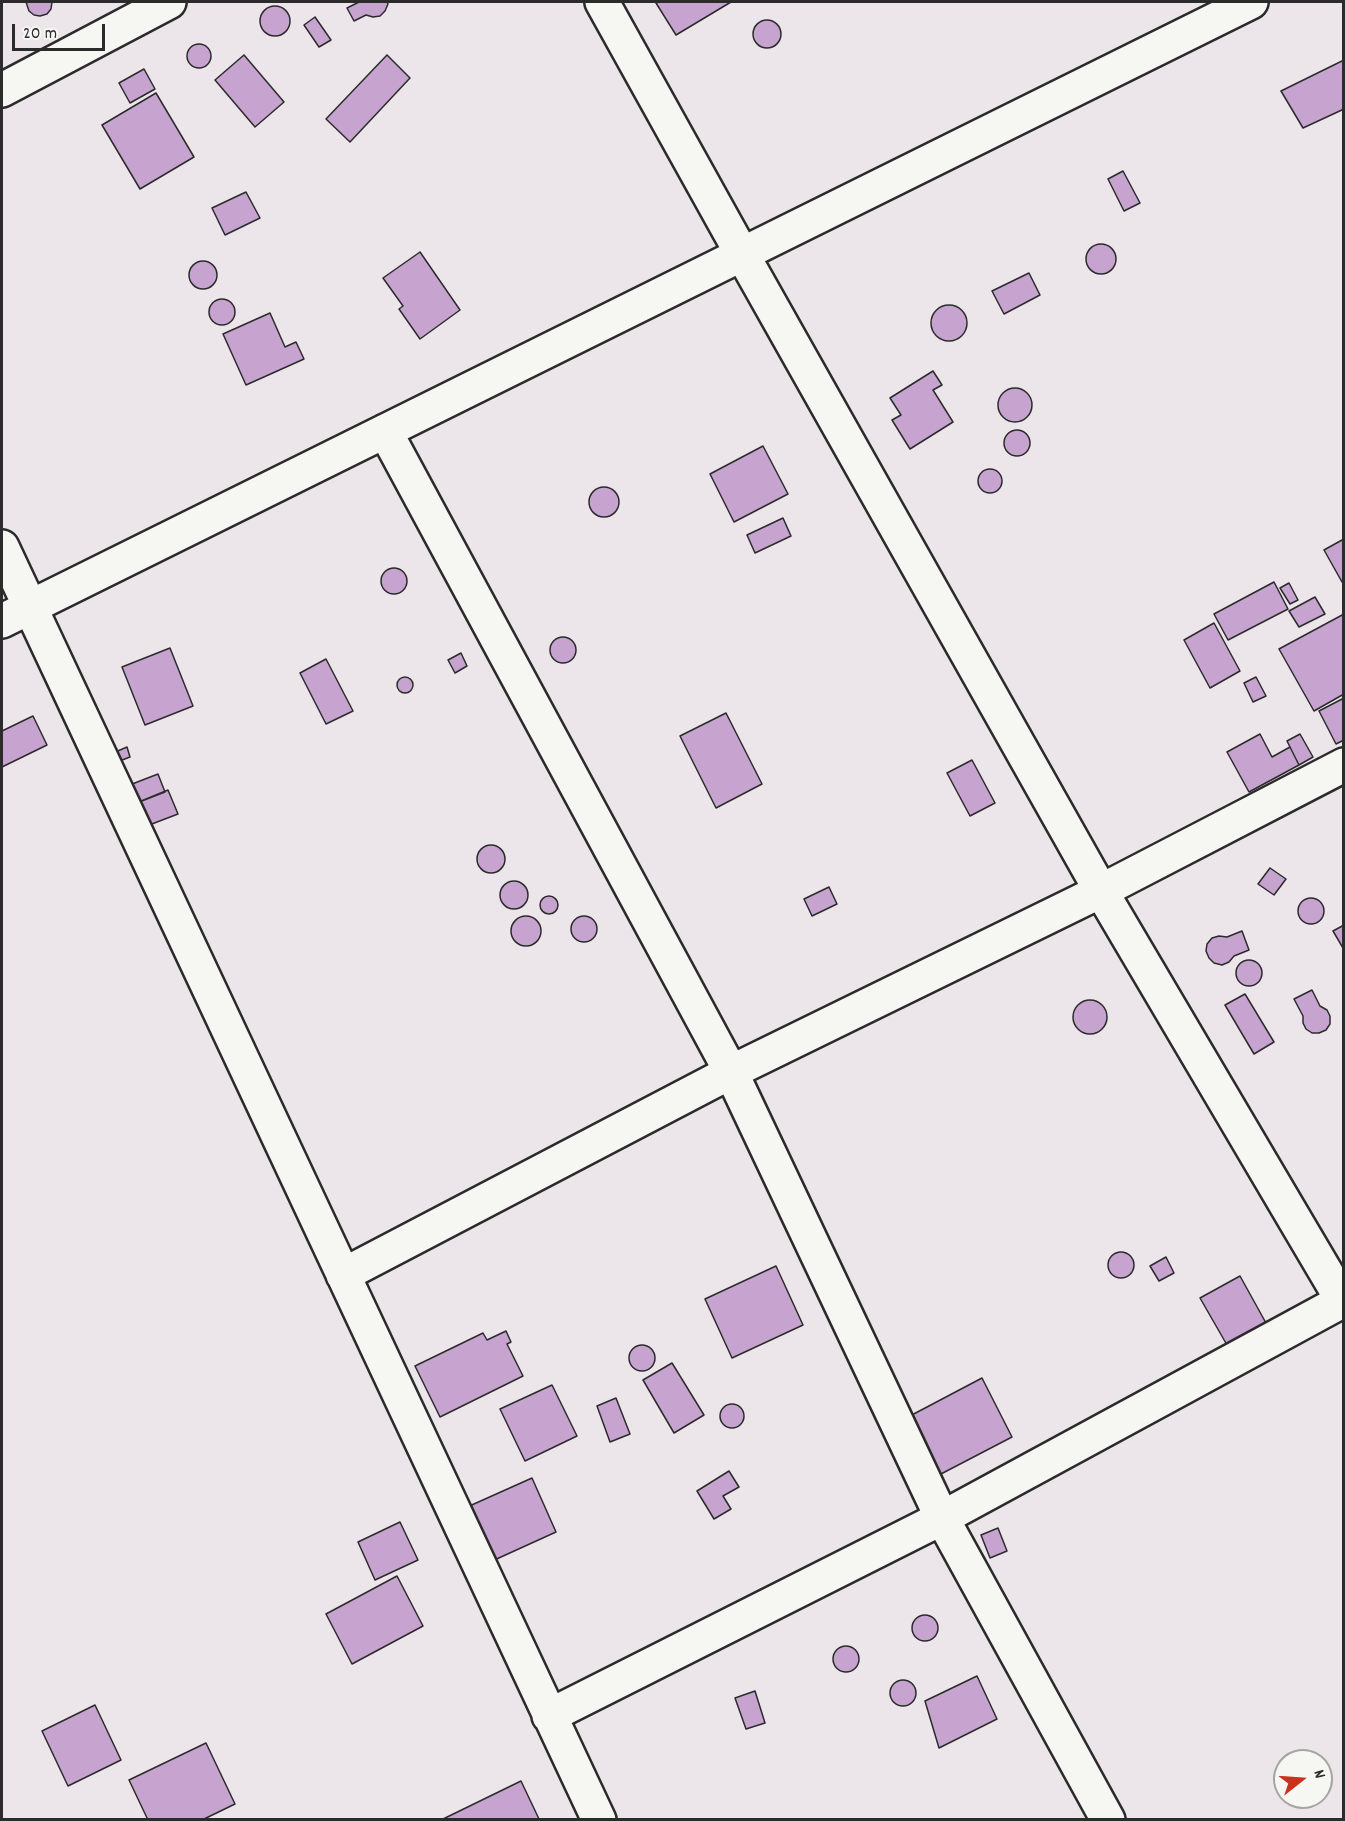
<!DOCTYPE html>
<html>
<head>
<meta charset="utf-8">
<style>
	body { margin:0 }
	#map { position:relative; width:1345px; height:1821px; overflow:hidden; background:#ece6eb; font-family:Dekko,sans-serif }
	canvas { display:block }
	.frame { position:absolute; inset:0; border:3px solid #2b2b2b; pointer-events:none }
	.north { position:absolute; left:1273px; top:1749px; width:60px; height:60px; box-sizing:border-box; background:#f6f6f2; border:2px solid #a5a5a2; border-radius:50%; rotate:73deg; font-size:16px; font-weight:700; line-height:24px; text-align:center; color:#2b2b2b }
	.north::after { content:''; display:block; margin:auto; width:21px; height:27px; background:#c8321e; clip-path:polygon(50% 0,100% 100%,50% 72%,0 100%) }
	.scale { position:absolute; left:12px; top:24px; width:93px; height:27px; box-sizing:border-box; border:3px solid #2b2b2b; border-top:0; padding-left:8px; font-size:18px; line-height:21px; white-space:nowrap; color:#2b2b2b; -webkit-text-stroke:4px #f6f6f2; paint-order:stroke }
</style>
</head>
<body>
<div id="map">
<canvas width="1345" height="1821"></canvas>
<div class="frame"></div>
<div class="north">N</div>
<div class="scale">20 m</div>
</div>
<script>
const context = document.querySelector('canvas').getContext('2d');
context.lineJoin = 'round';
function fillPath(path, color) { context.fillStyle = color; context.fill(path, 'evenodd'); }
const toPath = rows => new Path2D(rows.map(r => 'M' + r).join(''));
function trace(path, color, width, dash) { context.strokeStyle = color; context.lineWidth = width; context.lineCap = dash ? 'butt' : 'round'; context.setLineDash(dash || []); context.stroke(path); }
const building = toPath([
	[26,2,52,2,51,9,47,14,40,16,34,15,29,11,26,2],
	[359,2,387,2,388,4,385,11,380,16,373,17,366,15,354,21,347,8,359,2],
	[659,2,731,2,676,35,656,3,659,2],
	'260 21a15 15 0 1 1 30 0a15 15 0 1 1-30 0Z',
	[315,17,331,40,319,47,304,25,315,17],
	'753 34a14 14 0 1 1 28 0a14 14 0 1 1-28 0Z',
	'187 56a12 12 0 1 1 24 0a12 12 0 1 1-24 0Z',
	[244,55,284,102,255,127,215,80,244,55],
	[387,55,410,78,350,142,326,119,387,55],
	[1344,60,1344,109,1303,128,1281,91,1344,60],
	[144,69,155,89,130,103,119,83,144,69],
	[156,93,194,157,140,189,102,125,156,93],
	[1123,171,1140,203,1124,211,1108,179,1123,171],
	[246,192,260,218,225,235,212,208,246,192],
	'1086 259a15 15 0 1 1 30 0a15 15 0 1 1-30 0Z',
	[420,252,460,310,420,339,399,309,403,306,383,278,420,252],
	'189 275a14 14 0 1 1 28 0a14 14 0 1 1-28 0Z',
	[1029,273,1040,295,1004,314,992,291,1029,273],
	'209 312a13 13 0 1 1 26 0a13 13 0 1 1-26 0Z',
	'931 323a18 18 0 1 1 36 0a18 18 0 1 1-36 0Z',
	[270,313,285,347,296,342,304,359,246,385,223,334,270,313],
	[933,371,942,385,933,390,953,422,910,449,892,420,901,415,890,398,933,371],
	'998 405a17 17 0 1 1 34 0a17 17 0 1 1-34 0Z',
	'1004 443a13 13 0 1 1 26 0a13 13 0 1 1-26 0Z',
	[763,446,788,494,734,522,710,474,763,446],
	'978 481a12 12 0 1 1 24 0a12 12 0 1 1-24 0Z',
	'589 502a15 15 0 1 1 30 0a15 15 0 1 1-30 0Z',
	[783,518,791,536,755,553,747,535,783,518],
	[1342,540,1344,543,1344,581,1342,582,1324,550,1342,540],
	'381 581a13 13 0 1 1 26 0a13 13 0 1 1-26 0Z',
	[1274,582,1288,609,1228,640,1214,614,1274,582],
	[1289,583,1298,600,1290,604,1280,588,1289,583],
	[1315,597,1325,614,1299,627,1289,611,1315,597],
	[1344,614,1344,694,1314,711,1279,649,1344,614],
	[1214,623,1240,671,1210,688,1184,640,1214,623],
	'550 650a13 13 0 1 1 26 0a13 13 0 1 1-26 0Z',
	[170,648,193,706,145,725,122,667,170,648],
	[461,653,467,666,455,673,448,660,461,653],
	[326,659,353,711,326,724,300,673,326,659],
	[1256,677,1266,696,1253,702,1244,683,1256,677],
	'397 685a8 8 0 1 1 16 0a8 8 0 1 1-16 0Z',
	[1344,698,1344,740,1336,744,1319,711,1344,698],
	[726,713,762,784,716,808,680,736,726,713],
	[33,716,47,745,2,767,2,731,33,716],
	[1260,734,1272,757,1290,747,1299,765,1249,792,1227,752,1260,734],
	[1300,734,1313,757,1299,765,1287,741,1300,734],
	[127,747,130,757,117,762,113,753,127,747],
	[972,760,995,803,970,816,947,773,972,760],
	[158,774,165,792,134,804,127,786,158,774],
	[168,790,178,814,144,827,134,804,168,790],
	'477 859a14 14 0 1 1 28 0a14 14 0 1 1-28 0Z',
	[1270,868,1286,879,1274,895,1258,884,1270,868],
	'500 895a14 14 0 1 1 28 0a14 14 0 1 1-28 0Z',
	[829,887,837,904,812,916,804,899,829,887],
	'540 905a9 9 0 1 1 18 0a9 9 0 1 1-18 0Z',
	'1298 911a13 13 0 1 1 26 0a13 13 0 1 1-26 0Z',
	'511 931a15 15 0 1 1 30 0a15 15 0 1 1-30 0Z',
	'571 929a13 13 0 1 1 26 0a13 13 0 1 1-26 0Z',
	[1344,925,1344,948,1343,948,1333,931,1344,925],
	[1242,931,1249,950,1234,956,1229,962,1222,965,1214,963,1209,958,1206,951,1207,944,1212,938,1219,936,1227,937,1242,931],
	'1236 973a13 13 0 1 1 26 0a13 13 0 1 1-26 0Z',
	[1312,990,1320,1006,1327,1010,1330,1016,1330,1024,1326,1030,1319,1033,1312,1033,1306,1029,1303,1023,1303,1016,1294,999,1312,990],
	[1245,994,1274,1042,1254,1054,1225,1005,1245,994],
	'1073 1017a17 17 0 1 1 34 0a17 17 0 1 1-34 0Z',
	'1108 1265a13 13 0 1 1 26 0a13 13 0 1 1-26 0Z',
	[1166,1257,1174,1273,1159,1281,1150,1266,1166,1257],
	[776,1266,803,1325,732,1358,705,1299,776,1266],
	[1240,1276,1266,1323,1227,1345,1200,1298,1240,1276],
	[506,1331,511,1342,507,1344,523,1376,440,1417,415,1366,483,1333,487,1340,506,1331],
	'629 1358a13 13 0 1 1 26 0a13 13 0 1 1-26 0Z',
	[672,1363,704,1415,674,1433,643,1380,672,1363],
	[982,1378,1012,1437,939,1475,908,1417,982,1378],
	[552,1385,577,1436,525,1461,500,1409,552,1385],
	[616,1398,630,1434,610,1442,597,1406,616,1398],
	'720 1416a12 12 0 1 1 24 0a12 12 0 1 1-24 0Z',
	[729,1471,739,1487,723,1496,731,1509,714,1519,697,1491,729,1471],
	[532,1478,556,1532,490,1562,465,1508,532,1478],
	[400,1522,418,1560,375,1580,358,1542,400,1522],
	[998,1528,1007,1551,990,1558,981,1535,998,1528],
	[397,1576,423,1626,352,1664,326,1614,397,1576],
	'912 1628a13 13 0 1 1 26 0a13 13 0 1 1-26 0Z',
	'833 1659a13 13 0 1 1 26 0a13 13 0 1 1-26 0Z',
	[977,1676,997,1719,939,1748,925,1701,977,1676],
	'890 1693a13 13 0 1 1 26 0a13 13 0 1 1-26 0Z',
	[755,1691,765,1723,746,1729,735,1698,755,1691],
	[95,1705,121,1760,68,1786,42,1731,95,1705],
	[206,1743,235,1804,202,1820,148,1820,129,1780,206,1743],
	[521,1781,539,1819,441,1820,521,1781]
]);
const minor = toPath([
	[602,2,742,254,1101,891,1344,1303],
	[2,90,169,2],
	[385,431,731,1072,942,1518,1108,1820],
	[2,547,599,1820],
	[2,621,1251,2],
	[343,1275,731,1072,1101,891,1344,765],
	[549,1716,942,1518,1344,1300]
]);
fillPath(building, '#c6a4cf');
trace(building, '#2b2b2b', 1.5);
trace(minor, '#2b2b2b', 38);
trace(minor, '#f6f6f2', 33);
</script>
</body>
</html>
